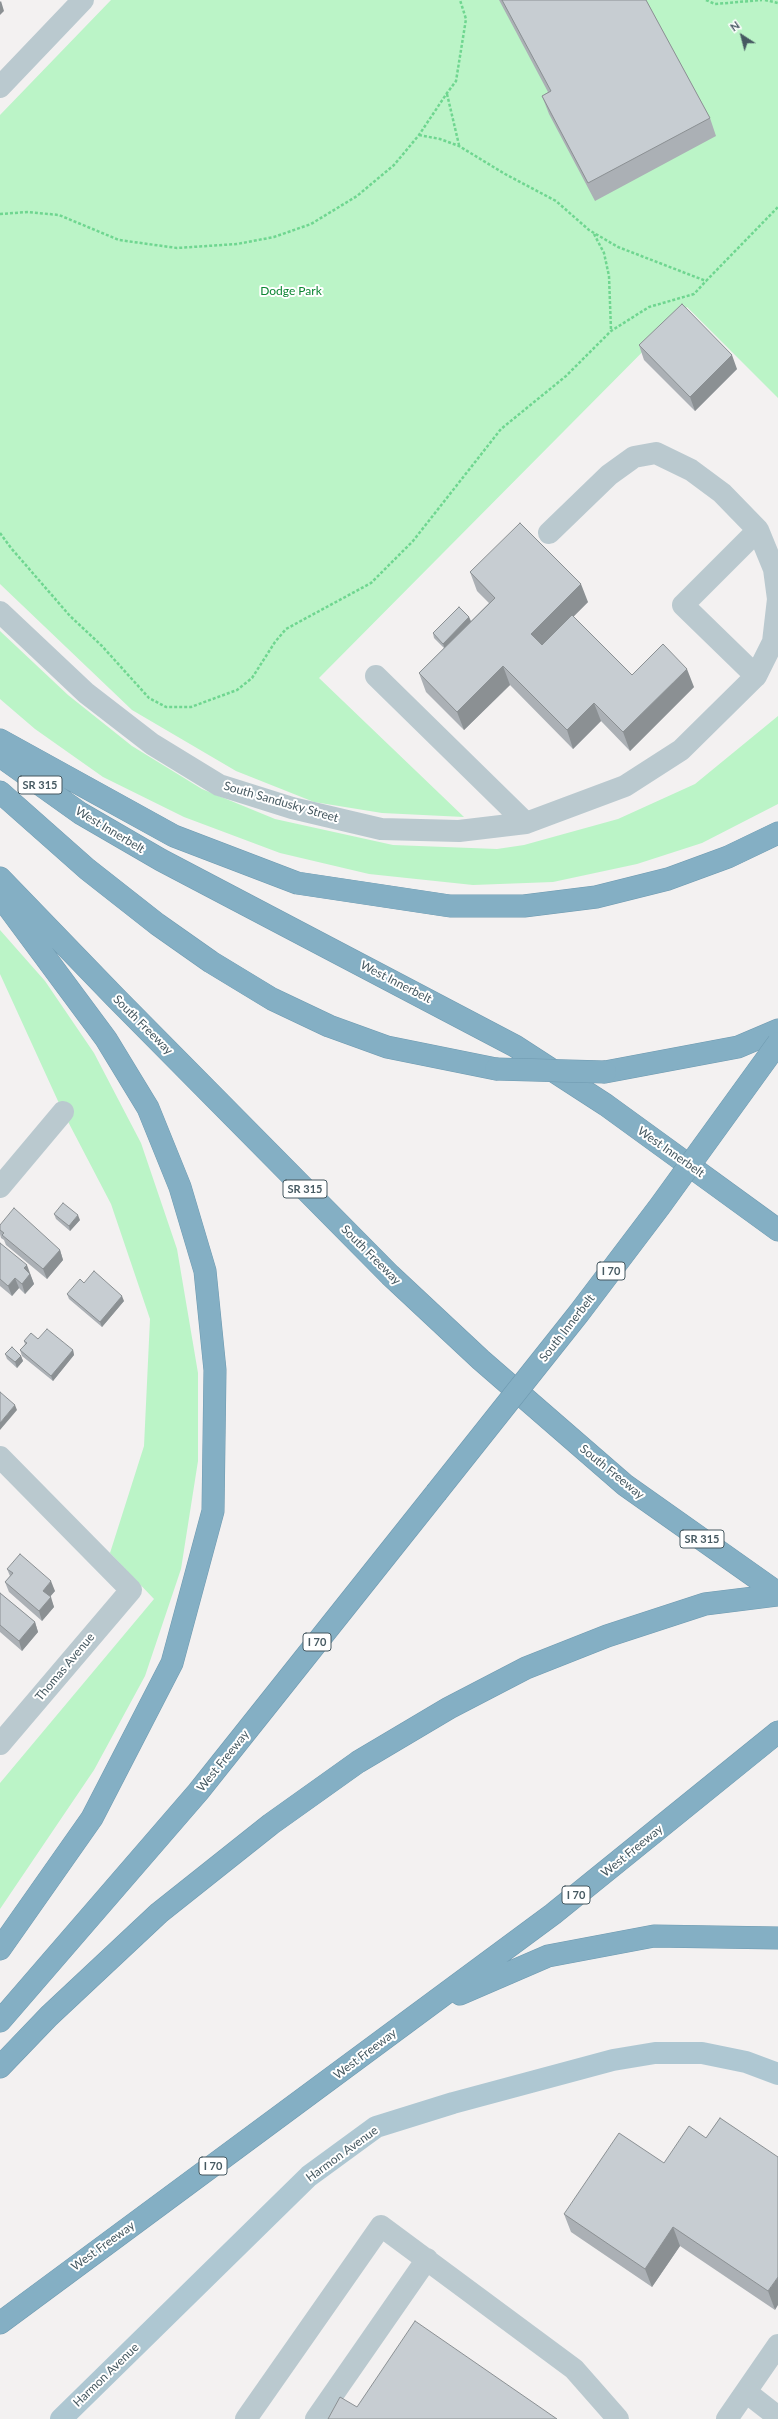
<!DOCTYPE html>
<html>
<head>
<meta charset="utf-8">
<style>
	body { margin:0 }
	#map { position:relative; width:778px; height:2419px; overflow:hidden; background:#f3f1f1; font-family:Lato,sans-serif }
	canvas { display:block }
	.north { position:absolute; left:722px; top:16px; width:40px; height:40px; -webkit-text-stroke:3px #fff; paint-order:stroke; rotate:324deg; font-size:11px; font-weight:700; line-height:16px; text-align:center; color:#465961 }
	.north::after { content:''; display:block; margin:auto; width:14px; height:18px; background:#465961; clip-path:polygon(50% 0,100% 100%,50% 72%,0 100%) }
</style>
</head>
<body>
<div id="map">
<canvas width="778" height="2419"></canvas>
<div class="north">N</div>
</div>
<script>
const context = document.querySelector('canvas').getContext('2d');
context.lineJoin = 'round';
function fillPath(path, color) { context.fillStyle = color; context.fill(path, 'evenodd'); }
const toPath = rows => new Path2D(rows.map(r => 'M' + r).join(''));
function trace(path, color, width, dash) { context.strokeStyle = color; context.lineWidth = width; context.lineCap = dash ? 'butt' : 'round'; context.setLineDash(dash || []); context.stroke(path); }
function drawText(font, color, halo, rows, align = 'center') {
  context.font = font + ' Lato,sans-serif'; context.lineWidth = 4; context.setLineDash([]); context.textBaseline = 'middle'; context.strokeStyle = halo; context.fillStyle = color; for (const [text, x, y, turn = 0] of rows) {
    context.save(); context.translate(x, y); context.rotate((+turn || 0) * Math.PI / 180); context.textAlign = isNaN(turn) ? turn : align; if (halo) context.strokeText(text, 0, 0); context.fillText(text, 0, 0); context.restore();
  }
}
const green = toPath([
	[111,0,778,0,778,398,687,307,319,678,464,817,382,813,314,802,236,771,132,710,0,584,0,115],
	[0,631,68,695,132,746,202,789,275,819,393,845,497,849,524,845,618,819,695,784,778,716,778,804,702,843,637,864,553,882,473,885,369,874,280,853,184,817,103,777,35,729,0,699],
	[0,930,45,981,94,1053,141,1143,177,1249,198,1373,198,1461,181,1569,145,1676,94,1770,0,1909,0,1783,154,1599,110,1553,144,1446,150,1319,111,1204,63,1112,0,974]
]);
const path = toPath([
	[706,0,715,4,762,0],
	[765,0,778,3],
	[447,94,459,145],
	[419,135,440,139,459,146,505,174,556,201,589,230,618,247,706,281,778,207],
	[0,214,28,212,59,215,119,240,177,248,237,244,274,237,311,224,357,196,394,165,419,135,447,93,456,81,466,19,460,0],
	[594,234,604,253,609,276,611,330],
	[0,533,11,548,70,616,102,646,149,698,166,707,191,707,237,690,252,678,275,642,286,629,371,583,413,541,501,429,566,376,611,331,649,307,694,294,706,281]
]);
const minor = toPath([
	[0,87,83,0],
	[758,530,774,569,778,599],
	[0,612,86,693,152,744,219,785,292,808,381,829,459,831,526,823],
	[376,676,526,823,625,786,681,750,756,676,683,605,758,530,722,493,691,470,656,453,634,457,609,475,549,533],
	[756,676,773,642,778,599],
	[0,1187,63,1112],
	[0,1457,131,1590,0,1744],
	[746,2392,778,2417],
	[246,2419,381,2226,574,2369,618,2419],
	[316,2419,427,2259],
	[727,2419,778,2345]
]);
const major = toPath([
	[61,2419,309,2176,376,2127,453,2103,613,2060,655,2053,702,2053,746,2062,778,2074]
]);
const highway = toPath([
	[0,740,174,836,297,883,450,906,524,906,596,897,668,879,728,857,778,833],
	[0,756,80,813,161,860,515,1046,606,1105,778,1230],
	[0,792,87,869,157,924,211,962,272,999,329,1026,387,1047,496,1069],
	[0,878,115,997,390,1275,481,1360,625,1485,778,1593],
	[0,896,106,1039,148,1108,180,1187,205,1271,215,1370,213,1511,172,1663,92,1818,0,1949],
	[605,1072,738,1047,778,1030],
	[460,1994,548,1956,654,1936,778,1938],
	[0,2021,198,1792,436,1493],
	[0,2067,49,2016,159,1913,271,1824,358,1762,449,1708,526,1668,607,1636,705,1604,778,1595],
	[0,2323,553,1914,778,1732]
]);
const highwayBridge = toPath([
	[496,1069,605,1072],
	[436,1493,579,1313,660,1206,778,1043]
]);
const wall = toPath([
	[499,0,646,0,710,118,716,136,595,201,549,114,542,96,548,92],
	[639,345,737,369,695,411,644,360],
	[470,572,588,602,573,617,632,675,694,687,630,751,601,721,573,749,510,685,464,730,426,692,419,673,444,648,434,638,433,633,469,617,471,621,489,603,477,591],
	[54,1214,80,1220,70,1231,56,1219],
	[0,1225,60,1250,63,1260,47,1279,6,1245,4,1240,1,1238,0,1234],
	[0,1243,30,1274,34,1284,25,1294,19,1288,12,1296,0,1286],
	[84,1283,124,1301,102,1327,69,1299,67,1294],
	[38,1339,73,1350,74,1355,53,1381,22,1356,20,1350,25,1344,24,1341],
	[5,1354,21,1356,23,1361,17,1368,7,1359],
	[7,1569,55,1591,50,1597,54,1607,42,1621,9,1592,5,1582,10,1576],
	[0,1593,35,1622,38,1632,22,1651,0,1632],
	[720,2118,775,2310,680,2246,652,2287,571,2232,564,2214,664,2163,706,2138]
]);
const shadedWall = toPath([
	[1,1,4,11,0,15,0,2],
	[732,355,737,369,695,411,690,397],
	[581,584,588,602,538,652,531,634],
	[469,617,471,622,445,649,443,644],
	[503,666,510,685,464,730,457,712],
	[687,669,694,687,630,751,623,732],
	[594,703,601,721,573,749,567,730],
	[78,1215,80,1220,70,1231,69,1226],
	[60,1250,63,1260,47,1279,43,1269],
	[27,1265,34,1284,25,1294,22,1284,24,1268],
	[15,1278,19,1288,12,1296,8,1286],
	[122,1296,124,1301,102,1327,100,1322],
	[73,1350,74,1355,53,1381,51,1376],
	[21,1356,23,1361,17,1368,15,1362],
	[15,1405,17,1410,0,1430,0,1423],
	[51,1581,55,1591,46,1601,43,1591],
	[51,1597,54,1607,42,1621,39,1611],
	[35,1622,38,1632,22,1651,19,1641],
	[673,2227,680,2246,652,2287,645,2269],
	[778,2277,778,2305,775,2310,768,2291]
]);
const building = toPath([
	[502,0,646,0,710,118,588,183,542,96,551,91,502,0],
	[682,304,732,355,690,397,639,345,682,304],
	[520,523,581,584,531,634,542,645,572,615,632,675,663,644,687,669,623,732,594,703,567,730,503,666,457,712,419,673,495,598,470,572,520,523],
	[459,607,469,617,443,644,433,633,459,607],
	[63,1203,78,1215,69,1226,54,1214,63,1203],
	[14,1208,60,1250,43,1269,2,1235,4,1233,0,1230,0,1225,14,1208],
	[0,1243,27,1265,24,1268,30,1274,22,1284,15,1278,8,1286,0,1279,0,1243],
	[94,1271,122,1296,100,1322,67,1294,80,1279,84,1283,94,1271],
	[47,1329,73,1350,51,1376,20,1350,27,1343,24,1341,31,1333,38,1339,47,1329],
	[12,1347,21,1356,15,1362,5,1354,12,1347],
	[0,1392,15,1405,0,1423,0,1392],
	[20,1554,51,1581,43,1591,51,1597,39,1611,5,1582,13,1573,7,1569,20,1554],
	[0,1593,35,1622,19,1641,0,1625,0,1593],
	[720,2118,778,2157,778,2277,768,2291,673,2227,645,2269,564,2214,619,2133,664,2163,689,2126,706,2138,720,2118],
	[415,2321,557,2419,328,2419,340,2397,357,2407,415,2321]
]);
const shields = [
	[40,785,44],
	[305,1189,44],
	[611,1271,28],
	[702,1539,44],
	[317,1642,28],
	[576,1895,28],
	[213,2166,28]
];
const shieldNames = [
	["SR 315",40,785],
	["SR 315",305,1189],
	["I 70",611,1271],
	["SR 315",702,1539],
	["I 70",317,1642],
	["I 70",576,1895],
	["I 70",213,2166]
];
const parkNames = [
	["Dodge Park",291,291]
];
const streetNames = [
	["South Sandusky Street",281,802,16],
	["West Innerbelt",110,830,31],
	["West Innerbelt",396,982,27],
	["South Freeway",143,1025,45],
	["West Innerbelt",671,1152,35],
	["South Freeway",371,1255,45],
	["South Innerbelt",567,1328,-52],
	["South Freeway",612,1472,39],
	["Thomas Avenue",65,1667,-50],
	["West Freeway",223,1761,-51],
	["West Freeway",632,1851,-39],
	["West Freeway",365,2054,-37],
	["Harmon Avenue",342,2154,-36],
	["West Freeway",103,2246,-36],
	["Harmon Avenue",106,2375,-44]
];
fillPath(green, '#bbf4c7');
trace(highway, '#6f9ab0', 23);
trace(path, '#6fd690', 2.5, [3, 2]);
trace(minor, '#bac9cf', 22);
trace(major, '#aec7d2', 22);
trace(highway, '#84afc4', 22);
trace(highwayBridge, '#6f9ab0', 23, []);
trace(highwayBridge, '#84afc4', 22);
fillPath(wall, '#abb0b5');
fillPath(shadedWall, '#8b9093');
fillPath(building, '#c7cdd2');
trace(building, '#8b9093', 1);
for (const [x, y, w] of shields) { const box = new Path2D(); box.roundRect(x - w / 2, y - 9, w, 18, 3); context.fillStyle = '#fff'; context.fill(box); trace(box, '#465961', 1); }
drawText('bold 11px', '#465961', null, shieldNames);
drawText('12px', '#0d8633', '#fff', parkNames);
drawText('12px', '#465961', '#fff', streetNames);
</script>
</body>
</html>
